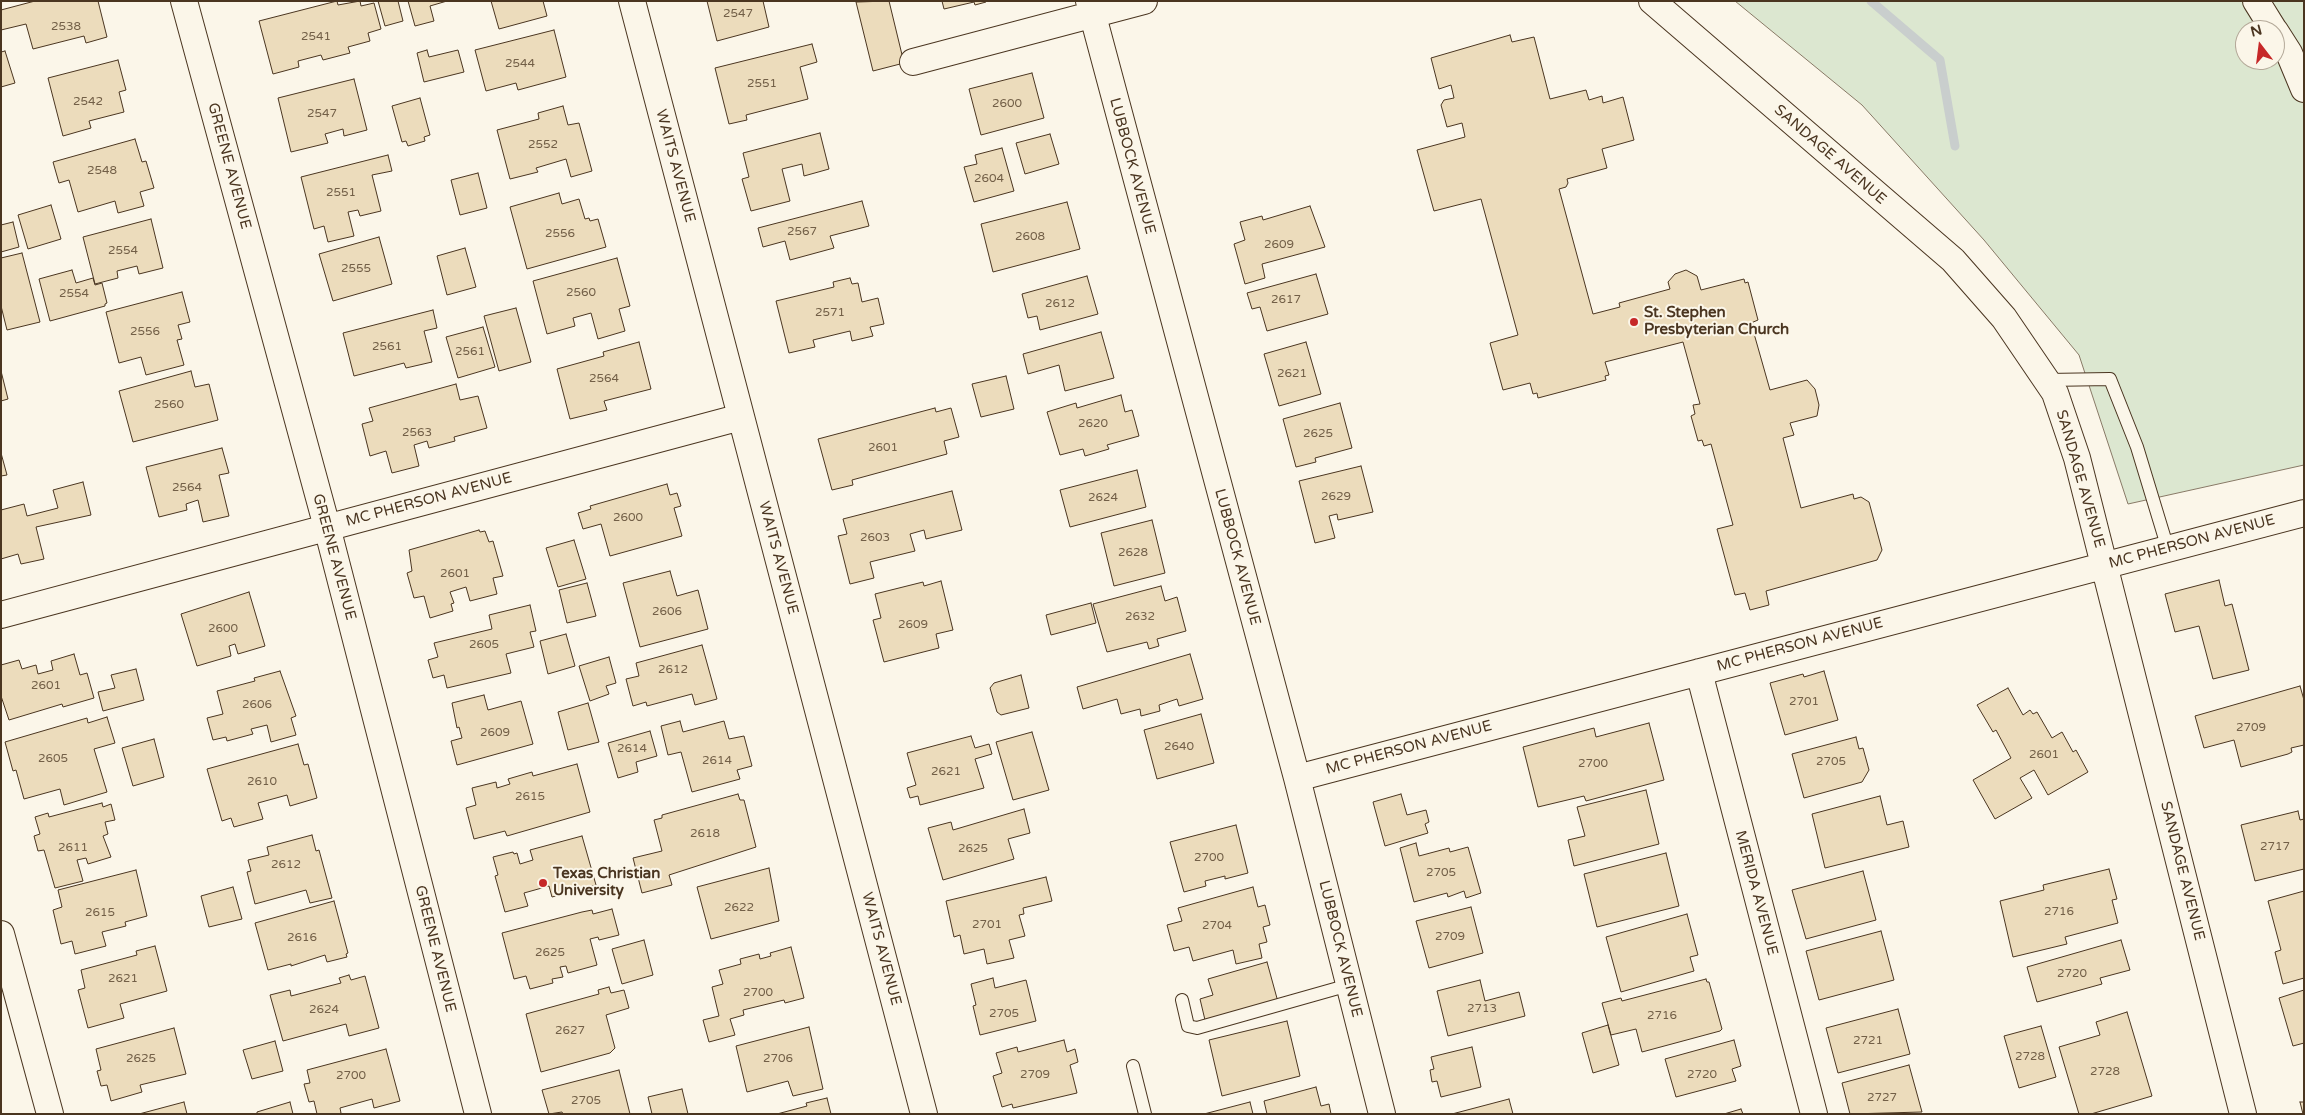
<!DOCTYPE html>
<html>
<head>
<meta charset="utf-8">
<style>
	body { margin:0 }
	#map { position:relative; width:2305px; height:1115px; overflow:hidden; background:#fbf6e9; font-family:"Varela Round",sans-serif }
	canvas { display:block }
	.frame { position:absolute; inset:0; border:2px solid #4a3520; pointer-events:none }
	.north { position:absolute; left:2235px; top:20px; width:50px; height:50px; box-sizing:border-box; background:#fbf6e9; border:1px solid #b4a999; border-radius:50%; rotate:345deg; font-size:14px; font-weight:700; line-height:20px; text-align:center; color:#4a3520 }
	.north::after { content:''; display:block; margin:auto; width:18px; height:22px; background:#c62828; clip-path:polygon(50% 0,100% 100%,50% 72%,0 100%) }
</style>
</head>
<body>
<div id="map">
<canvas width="2305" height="1115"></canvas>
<div class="frame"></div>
<div class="north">N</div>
</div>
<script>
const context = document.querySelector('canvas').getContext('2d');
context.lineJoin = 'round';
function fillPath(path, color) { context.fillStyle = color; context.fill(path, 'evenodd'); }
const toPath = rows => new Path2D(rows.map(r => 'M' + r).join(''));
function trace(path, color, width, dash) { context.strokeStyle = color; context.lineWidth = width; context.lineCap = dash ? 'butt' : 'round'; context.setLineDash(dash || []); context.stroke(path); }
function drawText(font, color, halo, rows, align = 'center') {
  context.font = font + ' "Varela Round",sans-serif'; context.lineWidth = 4; context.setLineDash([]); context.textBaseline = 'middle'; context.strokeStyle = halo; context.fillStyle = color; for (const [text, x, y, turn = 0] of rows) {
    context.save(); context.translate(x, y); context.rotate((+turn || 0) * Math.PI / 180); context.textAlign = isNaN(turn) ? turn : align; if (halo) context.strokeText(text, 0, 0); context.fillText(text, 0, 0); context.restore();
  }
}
const green = toPath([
	[1735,1,2304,1,2304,465,2128,504,2079,355,1984,240,1862,105,1735,1],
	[2245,30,2275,30,2275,60,2245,60,2245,30]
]);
const stream = toPath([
	[1871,1,1940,60,1955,146]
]);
const building = toPath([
	[35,1,98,1,107,37,86,43,84,36,33,49,26,24,1,30,1,10,35,1],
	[337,1,338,5,360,1,361,6,374,3,381,29,368,33,370,41,348,47,350,53,323,60,321,55,298,61,299,67,273,74,259,21,337,1],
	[378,1,398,1,403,21,385,26,378,1],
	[408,1,447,1,430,6,434,21,415,26,408,1],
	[491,1,543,1,547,16,499,29,491,1],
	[707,1,763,1,769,27,717,41,707,1],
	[889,1,904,63,873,71,856,2,889,1],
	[942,1,986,1,986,2,975,5,974,2,944,9,942,1],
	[554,30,566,77,518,90,516,83,486,91,475,50,554,30],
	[1510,35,1512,42,1534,37,1550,99,1586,90,1589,100,1602,96,1603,103,1623,97,1634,140,1602,149,1607,168,1567,179,1568,183,1566,187,1559,189,1593,314,1620,307,1619,303,1670,289,1668,282,1675,274,1686,270,1697,276,1701,290,1744,279,1745,283,1748,282,1758,320,1751,323,1770,390,1807,380,1815,389,1819,405,1817,416,1790,423,1794,435,1783,438,1801,508,1853,494,1854,499,1861,497,1869,502,1882,550,1877,560,1766,591,1769,605,1750,610,1745,593,1735,595,1717,529,1733,525,1711,444,1704,446,1702,440,1698,441,1691,416,1695,414,1693,405,1700,404,1683,342,1605,362,1609,375,1605,376,1606,380,1538,398,1537,393,1533,394,1530,383,1503,390,1490,343,1518,335,1481,199,1434,211,1417,150,1465,137,1462,123,1447,127,1441,105,1444,100,1454,98,1451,85,1439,89,1431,58,1510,35],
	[812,44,817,62,800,67,808,99,746,115,747,120,729,124,715,68,812,44],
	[427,50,429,57,458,50,464,72,424,82,417,53,427,50],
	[5,51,15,83,1,87,1,52,5,51],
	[118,60,126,90,119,92,124,112,89,121,91,128,63,136,48,78,118,60],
	[1032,73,1044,118,981,135,969,89,1032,73],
	[354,79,367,130,344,136,343,129,325,134,328,143,291,152,278,98,354,79],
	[420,98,430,135,424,137,425,141,408,146,406,141,402,142,392,106,420,98],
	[563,106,568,125,579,123,592,171,571,177,566,159,536,168,538,172,510,179,497,130,539,119,538,113,563,106],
	[820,133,829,169,804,176,802,164,782,169,790,201,751,211,742,179,749,177,743,153,820,133],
	[1050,134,1059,164,1025,174,1016,143,1050,134],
	[135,139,142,162,146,161,154,188,140,192,144,206,118,213,115,201,78,212,69,180,59,183,53,162,135,139],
	[1002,148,1014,191,974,202,964,167,977,164,975,155,1002,148],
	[388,155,392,171,372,175,381,211,360,216,358,210,348,212,354,236,328,242,324,226,314,229,301,177,388,155],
	[478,173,487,208,460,215,451,180,478,173],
	[559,193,562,204,579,199,585,219,589,218,590,221,598,219,606,247,527,269,510,207,559,193],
	[862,201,869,226,830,236,834,248,790,260,785,241,763,247,758,228,862,201],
	[1067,202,1080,249,993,272,981,224,1067,202],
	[51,205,61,239,28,249,18,215,51,205],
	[1310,206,1325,247,1262,264,1265,278,1245,284,1234,244,1245,240,1240,222,1262,216,1263,220,1310,206],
	[151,219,163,268,139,274,137,266,117,271,118,278,95,284,83,237,151,219],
	[13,222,19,247,1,252,1,225,13,222],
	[379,237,392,284,333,301,319,254,379,237],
	[465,248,476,287,447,295,437,256,465,248],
	[22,253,40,322,7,330,1,306,1,258,22,253],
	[617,258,630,306,619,309,625,331,598,339,591,313,573,318,575,326,547,334,533,281,617,258],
	[72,270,76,283,93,278,95,285,102,283,107,303,105,304,105,306,50,321,39,279,72,270],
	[1316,274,1328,314,1267,331,1260,307,1252,309,1247,293,1316,274],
	[1087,276,1098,314,1040,330,1037,316,1028,318,1022,294,1087,276],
	[850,278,852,284,858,283,862,302,878,298,884,324,870,327,873,336,852,341,850,331,813,340,815,347,789,353,776,301,834,287,833,282,850,278],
	[182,292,190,322,178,325,182,339,177,340,184,365,146,375,141,357,119,363,106,312,182,292],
	[516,308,531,362,499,371,484,316,516,308],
	[433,310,437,328,424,331,432,362,406,368,404,363,354,376,343,333,433,310],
	[483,327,495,367,458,378,446,337,483,327],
	[1101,332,1114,378,1065,391,1059,365,1028,374,1023,354,1101,332],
	[639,342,651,389,604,401,607,410,570,419,557,369,604,356,603,352,639,342],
	[1306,342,1321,394,1279,406,1264,354,1306,342],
	[1,371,8,399,1,401,1,371],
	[191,371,195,387,209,384,218,420,133,442,119,391,191,371],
	[1006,376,1014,409,981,417,972,384,1006,376],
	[456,384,460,400,478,396,487,428,454,437,455,441,429,448,427,441,414,445,419,466,392,473,386,451,370,456,362,424,373,421,369,408,456,384],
	[1121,395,1125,412,1132,410,1139,436,1107,445,1109,449,1085,456,1083,449,1060,455,1047,412,1076,403,1077,408,1121,395],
	[1340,403,1352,448,1315,458,1316,462,1296,467,1283,419,1340,403],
	[935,408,936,412,951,408,959,437,944,441,947,454,852,480,853,485,832,490,818,439,935,408],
	[222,448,229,473,219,475,229,516,203,522,198,500,186,504,187,510,159,517,146,467,222,448],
	[1,453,7,475,1,476,1,453],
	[1361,466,1373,512,1338,520,1337,514,1329,516,1335,538,1315,543,1299,481,1361,466],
	[1137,470,1146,507,1070,527,1060,490,1137,470],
	[83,482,91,515,36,527,44,559,21,564,18,554,1,559,1,510,24,504,27,516,58,508,53,490,83,482],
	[667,484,670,495,677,493,681,506,674,508,682,536,610,556,601,524,583,529,578,513,591,509,590,506,667,484],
	[952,491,962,530,926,539,924,530,910,534,915,551,870,562,874,578,850,584,838,536,847,534,843,519,952,491],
	[1152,520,1165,573,1114,586,1101,533,1152,520],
	[479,530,480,532,485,531,489,542,493,541,503,576,493,578,497,594,470,601,466,587,450,592,454,603,451,604,453,611,430,618,424,596,414,598,407,573,412,571,409,550,479,530],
	[574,540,586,579,558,587,546,548,574,540],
	[670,571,677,596,698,590,708,629,640,647,623,583,670,571],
	[2219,580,2225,606,2232,604,2249,670,2213,679,2199,626,2175,632,2165,594,2219,580],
	[941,581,953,630,936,634,939,648,884,662,873,620,881,618,875,594,923,582,924,586,941,581],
	[587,583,596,616,567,623,559,590,587,583],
	[1161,586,1165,601,1177,597,1186,631,1157,639,1159,646,1149,649,1147,642,1107,652,1093,604,1161,586],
	[249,592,265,646,238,654,235,644,229,646,231,656,197,666,181,614,249,592],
	[1091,603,1096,623,1051,635,1046,615,1091,603],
	[530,605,536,631,530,632,534,647,506,654,511,673,447,688,444,675,433,678,428,660,438,657,434,643,492,629,489,615,530,605],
	[566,634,575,666,548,674,540,641,566,634],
	[702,645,717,699,695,705,692,694,647,706,646,702,633,706,626,679,639,676,636,663,702,645],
	[74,654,80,675,87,673,94,698,63,707,62,704,9,720,1,696,1,665,19,660,22,669,36,665,38,674,53,670,51,661,74,654],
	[1190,654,1203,699,1179,706,1177,699,1159,705,1160,711,1141,716,1140,709,1121,714,1117,699,1083,709,1077,687,1190,654],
	[609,657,616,683,606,686,609,694,590,701,579,666,609,657],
	[136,669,144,700,103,711,98,692,115,688,111,675,136,669],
	[280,671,296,716,291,718,296,735,271,742,267,725,251,729,253,734,227,741,226,737,213,740,207,718,223,714,217,691,255,681,254,678,280,671],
	[1824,671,1838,720,1785,735,1770,683,1803,674,1804,677,1824,671],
	[1021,675,1029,708,1001,715,997,712,990,688,994,683,1021,675],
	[2300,686,2304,700,2304,745,2291,748,2292,752,2288,754,2241,767,2234,740,2204,748,2195,716,2300,686],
	[2008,688,2023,715,2030,710,2033,714,2037,712,2052,738,2062,732,2073,752,2076,750,2088,772,2048,795,2034,770,2020,778,2032,798,1995,819,1973,780,2011,758,1996,730,1993,732,1977,705,2008,688],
	[484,695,488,710,521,701,533,744,457,765,451,741,462,738,459,727,457,728,452,703,484,695],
	[588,703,599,742,568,750,558,712,588,703],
	[1201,714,1214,763,1157,779,1144,730,1201,714],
	[107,717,115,743,94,749,107,792,64,805,60,789,24,799,16,770,13,771,5,742,87,718,88,723,107,717],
	[680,721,683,732,724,721,729,739,744,736,752,766,737,770,740,779,692,792,681,752,668,755,661,726,680,721],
	[1649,723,1664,780,1586,801,1584,796,1538,807,1523,747,1594,728,1596,737,1649,723],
	[650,731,657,756,636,762,638,772,618,778,608,743,650,731],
	[1032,732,1049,790,1013,800,996,742,1032,732],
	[971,736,975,748,989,744,992,754,975,759,984,788,920,805,918,796,910,798,907,788,916,785,907,753,971,736],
	[1856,737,1859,749,1863,748,1869,770,1862,782,1804,798,1792,754,1856,737],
	[154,739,164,777,133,786,122,748,154,739],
	[298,744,304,765,308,764,317,798,290,806,287,795,258,803,263,819,234,827,231,818,222,821,207,769,298,744],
	[577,764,590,812,507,836,505,831,474,839,466,808,476,805,472,788,496,782,497,788,510,784,508,779,532,772,533,776,577,764],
	[1646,790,1659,844,1574,866,1568,840,1585,836,1577,807,1646,790],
	[738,794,740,800,744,800,756,847,669,875,672,885,642,893,633,858,662,851,654,820,662,818,662,815,738,794],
	[1401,794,1407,815,1426,810,1429,822,1425,824,1428,833,1385,846,1373,802,1401,794],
	[1880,796,1887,825,1903,821,1909,847,1825,868,1812,814,1880,796],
	[102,803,103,807,111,804,115,820,105,822,108,834,103,836,111,857,88,864,86,858,77,860,83,881,55,888,44,850,38,851,34,836,40,834,35,817,48,813,49,817,102,803],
	[1024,809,1030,833,1008,839,1014,859,943,880,928,828,951,822,953,830,1024,809],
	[2298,811,2300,820,2304,819,2304,869,2255,881,2241,825,2298,811],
	[1236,825,1248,873,1225,879,1225,876,1205,881,1206,886,1184,892,1170,842,1236,825],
	[312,835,316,851,319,850,332,898,310,903,306,890,255,904,247,872,251,871,248,860,269,855,267,847,312,835],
	[582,836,596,885,552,897,549,886,524,893,528,906,505,912,495,876,498,875,493,857,513,852,514,854,517,853,520,864,533,860,530,850,582,836],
	[1416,843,1419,856,1449,848,1450,852,1468,847,1481,893,1466,898,1464,891,1448,897,1447,893,1414,902,1400,848,1416,843],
	[1666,853,1679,906,1597,927,1584,874,1666,853],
	[769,868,779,921,711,939,697,887,769,868],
	[2109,869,2117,899,2112,900,2118,923,2065,937,2067,944,2013,957,2000,901,2044,890,2043,885,2109,869],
	[136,870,147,916,125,922,126,926,102,932,106,946,75,954,72,941,61,944,53,910,62,907,58,890,136,870],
	[1863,871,1876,920,1806,939,1792,890,1863,871],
	[1046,877,1052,901,1023,908,1024,914,1019,915,1025,936,1009,940,1014,958,987,964,984,949,964,954,960,935,954,937,946,901,1046,877],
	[233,887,242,919,209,927,201,896,233,887],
	[1253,887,1258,907,1265,905,1270,925,1263,927,1267,942,1259,944,1262,958,1236,964,1233,950,1193,961,1189,947,1174,951,1167,925,1182,921,1178,908,1253,887],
	[2304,891,2304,978,2283,984,2275,952,2281,950,2268,901,2304,891],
	[334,901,348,953,346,954,347,957,327,962,325,955,291,966,291,964,268,970,255,923,334,901],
	[1471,907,1483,953,1429,968,1416,921,1471,907],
	[612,909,619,935,599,940,598,937,590,939,597,965,568,973,566,966,560,967,563,977,552,979,553,983,530,989,526,976,514,979,502,933,582,912,592,910,593,914,612,909],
	[1687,914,1698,955,1690,957,1694,971,1621,992,1606,937,1687,914],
	[1881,931,1894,980,1819,1000,1806,951,1881,931],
	[644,940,653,975,622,984,612,949,644,940],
	[2121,940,2130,970,2100,978,2102,984,2037,1002,2027,967,2121,940],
	[155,946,167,991,120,1004,124,1018,88,1028,78,990,85,988,81,970,137,955,136,951,155,946],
	[791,947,804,998,785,1003,784,1000,743,1010,744,1015,730,1019,735,1035,709,1042,703,1020,719,1016,712,987,723,984,719,970,741,964,740,959,759,954,760,959,771,956,770,953,791,947],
	[1267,962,1278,1002,1205,1020,1200,999,1213,995,1208,979,1267,962],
	[349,975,351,980,365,976,379,1028,349,1036,346,1024,283,1041,270,995,290,990,291,996,341,983,339,978,349,975],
	[993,978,995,988,1026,980,1036,1021,980,1035,973,1006,976,1005,971,984,993,978],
	[1706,979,1707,982,1709,982,1722,1029,1720,1031,1642,1052,1636,1029,1611,1035,1602,1003,1621,998,1622,1001,1706,979],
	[1480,980,1485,1001,1519,992,1525,1016,1448,1036,1437,991,1480,980],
	[609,987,611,993,624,990,629,1008,606,1015,615,1048,610,1053,541,1072,526,1014,599,994,598,990,609,987],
	[2304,990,2304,1043,2293,1046,2279,998,2304,990],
	[1898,1009,1910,1054,1838,1073,1826,1028,1898,1009],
	[2127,1012,2152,1096,2091,1114,2079,1114,2059,1047,2100,1035,2096,1022,2127,1012],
	[1287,1021,1300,1076,1222,1096,1209,1040,1287,1021],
	[1608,1025,1619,1065,1593,1073,1582,1033,1608,1025],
	[2041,1026,2056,1077,2019,1088,2004,1036,2041,1026],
	[809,1027,823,1089,793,1096,788,1081,747,1092,736,1046,809,1027],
	[174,1028,186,1074,140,1085,142,1092,111,1101,107,1085,101,1086,97,1071,101,1070,96,1049,174,1028],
	[1064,1040,1067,1052,1075,1049,1078,1062,1070,1065,1077,1093,1013,1108,1012,1104,1002,1107,993,1076,1002,1073,996,1053,1017,1047,1018,1052,1064,1040],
	[1734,1040,1741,1066,1732,1069,1736,1081,1676,1097,1665,1059,1734,1040],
	[275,1041,283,1071,252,1079,243,1050,275,1041],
	[1472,1047,1481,1087,1441,1097,1437,1081,1432,1082,1430,1070,1434,1069,1431,1057,1472,1047],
	[386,1049,400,1101,374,1108,372,1099,340,1108,341,1113,339,1114,317,1114,314,1101,309,1102,304,1084,310,1083,307,1070,386,1049],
	[1909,1065,1922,1112,1850,1114,1842,1083,1909,1065],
	[619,1070,630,1114,563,1114,562,1112,549,1114,542,1090,619,1070],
	[1316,1087,1321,1106,1329,1104,1331,1114,1267,1114,1264,1101,1316,1087],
	[682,1089,688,1114,652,1114,648,1097,682,1089],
	[827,1098,831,1114,777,1114,807,1106,806,1103,827,1098],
	[1509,1099,1513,1114,1452,1114,1509,1099],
	[184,1102,187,1114,139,1114,184,1102],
	[290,1102,293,1114,257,1114,257,1112,290,1102],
	[1250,1102,1253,1114,1204,1114,1250,1102],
	[2300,1102,2304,1102,2304,1114,2303,1114,2300,1102],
	[1741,1109,1743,1114,1724,1114,1741,1109]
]);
const service = toPath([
	[2047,380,2110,379,2137,447,2168,549],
	[1182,1000,1188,1026,1197,1028,1349,985],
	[1133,1066,1145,1114]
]);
const minor = toPath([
	[184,1,327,527,478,1114],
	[632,1,924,1114],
	[1089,1,1297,778,1382,1114],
	[1652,1,1953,260,2004,318,2055,393,2077,458,2243,1114],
	[2256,1,2274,30],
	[2275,31,2289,53,2304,89],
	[913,62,1144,1],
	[1,615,741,417],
	[1699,672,1814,1114],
	[1297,778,2304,513],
	[1,934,50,1114]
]);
const markers = [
	[1634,322,5,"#c62828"],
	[543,883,5,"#c62828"]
];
const numberNames = [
	["2547",738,14],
	["2538",66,27],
	["2541",316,37],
	["2544",520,64],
	["2551",762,84],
	["2542",88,102],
	["2600",1007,104],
	["2547",322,114],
	["2552",543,145],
	["2548",102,171],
	["2604",989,179],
	["2551",341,193],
	["2567",802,232],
	["2556",560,234],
	["2608",1030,237],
	["2609",1279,245],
	["2554",123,251],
	["2555",356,269],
	["2560",581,293],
	["2554",74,294],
	["2617",1286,300],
	["2612",1060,304],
	["2571",830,313],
	["2556",145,332],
	["2561",387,347],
	["2561",470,352],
	["2621",1292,374],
	["2564",604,379],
	["2560",169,405],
	["2620",1093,424],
	["2563",417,433],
	["2625",1318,434],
	["2601",883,448],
	["2564",187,488],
	["2629",1336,497],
	["2624",1103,498],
	["2600",628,518],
	["2603",875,538],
	["2628",1133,553],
	["2601",455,574],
	["2606",667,612],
	["2632",1140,617],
	["2609",913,625],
	["2600",223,629],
	["2605",484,645],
	["2612",673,670],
	["2601",46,686],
	["2701",1804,702],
	["2606",257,705],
	["2709",2251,728],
	["2609",495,733],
	["2640",1179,747],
	["2614",632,749],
	["2601",2044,755],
	["2605",53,759],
	["2614",717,761],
	["2705",1831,762],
	["2700",1593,764],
	["2621",946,772],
	["2610",262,782],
	["2615",530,797],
	["2618",705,834],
	["2717",2275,847],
	["2611",73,848],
	["2625",973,849],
	["2700",1209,858],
	["2612",286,865],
	["2705",1441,873],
	["2622",739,908],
	["2716",2059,912],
	["2615",100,913],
	["2701",987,925],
	["2704",1217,926],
	["2709",1450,937],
	["2616",302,938],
	["2625",550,953],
	["2720",2072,974],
	["2621",123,979],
	["2700",758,993],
	["2713",1482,1009],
	["2624",324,1010],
	["2705",1004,1014],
	["2716",1662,1016],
	["2627",570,1031],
	["2721",1868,1041],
	["2728",2030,1057],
	["2625",141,1059],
	["2706",778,1059],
	["2728",2105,1072],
	["2709",1035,1075],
	["2720",1702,1075],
	["2700",351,1076],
	["2727",1882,1098],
	["2705",586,1101]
];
const streetNames = [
	["SANDAGE AVENUE",1830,155,41],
	["GREENE AVENUE",229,166,75],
	["WAITS AVENUE",675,166,75],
	["LUBBOCK AVENUE",1132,166,75],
	["SANDAGE AVENUE",2080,479,74],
	["MC PHERSON AVENUE",429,500,-15],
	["MC PHERSON AVENUE",2192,542,-15],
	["GREENE AVENUE",334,557,75],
	["LUBBOCK AVENUE",1237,557,75],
	["WAITS AVENUE",778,558,75],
	["MC PHERSON AVENUE",1800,645,-15],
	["MC PHERSON AVENUE",1409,748,-15],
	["SANDAGE AVENUE",2182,871,76],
	["MERIDA AVENUE",1756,893,75],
	["GREENE AVENUE",435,949,76],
	["WAITS AVENUE",881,949,75],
	["LUBBOCK AVENUE",1340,949,76]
];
const poiNames = [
	["St. Stephen",1644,313],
	["Presbyterian Church",1644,330],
	["Texas Christian",553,874],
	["University",553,891]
];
fillPath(green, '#dce7d0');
trace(green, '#887966', 1);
trace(stream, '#c9cecd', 9);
fillPath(building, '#ecdcbc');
trace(building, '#4a3520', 1);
trace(service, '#4a3520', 14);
trace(minor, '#4a3520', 28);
trace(service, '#fbf6e9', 12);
trace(minor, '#fbf6e9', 26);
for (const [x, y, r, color] of markers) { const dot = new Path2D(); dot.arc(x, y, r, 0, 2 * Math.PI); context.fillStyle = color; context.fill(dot); trace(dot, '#fbf6e9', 2); }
drawText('12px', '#725f47', null, numberNames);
drawText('15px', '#4a3520', '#fbf6e9', streetNames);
drawText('bold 15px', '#4a3520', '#fbf6e9', poiNames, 'left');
</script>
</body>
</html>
